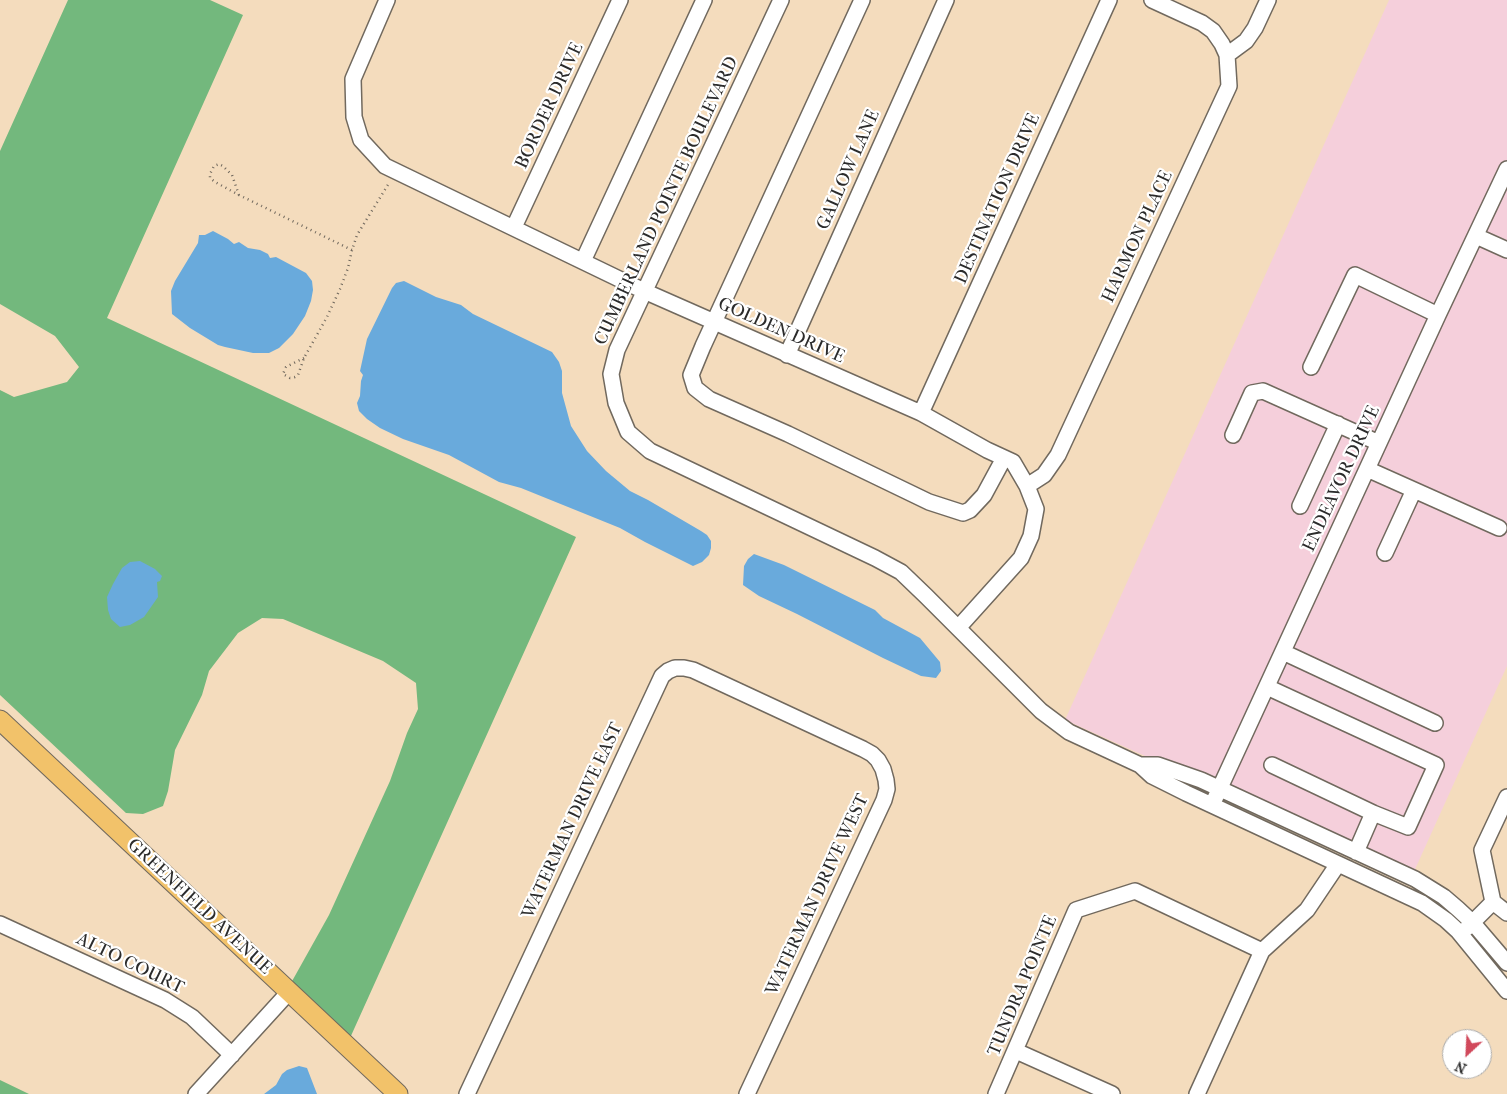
<!DOCTYPE html>
<html>
<head>
<meta charset="utf-8">
<style>
	body { margin:0 }
	#map { position:relative; width:1507px; height:1094px; overflow:hidden; background:#f4dcbd; font-family:"IM FELL French Canon",serif }
	canvas { display:block }
	.north { position:absolute; left:1442px; top:1029px; width:50px; height:50px; box-sizing:border-box; background:#fff; border:1px solid #aaa; border-radius:50%; rotate:205deg; font-size:14px; font-weight:700; line-height:20px; text-align:center; color:#2b2b2b }
	.north::after { content:''; display:block; margin:auto; width:18px; height:22px; background:#d1495b; clip-path:polygon(50% 0,100% 100%,50% 72%,0 100%) }
</style>
</head>
<body>
<div id="map">
<canvas width="1507" height="1094"></canvas>
<div class="north">N</div>
</div>
<script>
const context = document.querySelector('canvas').getContext('2d');
context.lineJoin = 'round';
function fillPath(path, color) { context.fillStyle = color; context.fill(path, 'evenodd'); }
const toPath = rows => new Path2D(rows.map(r => 'M' + r).join(''));
function trace(path, color, width, dash) { context.strokeStyle = color; context.lineWidth = width; context.lineCap = dash ? 'butt' : 'round'; context.setLineDash(dash || []); context.stroke(path); }
function drawText(font, color, halo, rows, align = 'center') {
  context.font = font + ' "IM FELL French Canon",serif'; context.lineWidth = 4.5; context.setLineDash([]); context.textBaseline = 'middle'; context.strokeStyle = halo; context.fillStyle = color; for (const [text, x, y, turn = 0] of rows) {
    context.save(); context.translate(x, y); context.rotate((+turn || 0) * Math.PI / 180); context.textAlign = isNaN(turn) ? turn : align; if (halo) context.strokeText(text, 0, 0); context.fillText(text, 0, 0); context.restore();
  }
}
const built = toPath([
	[1389,0,1507,0,1507,666,1412,876,1065,720]
]);
const forest = toPath([
	[68,0,210,0,243,15,107,318,576,537,350,1038,291,983,329,915,390,781,407,733,418,709,416,683,383,661,283,619,262,618,238,633,209,671,202,695,175,750,168,791,163,806,143,814,126,813,0,695,0,390,14,397,67,382,79,367,55,336,0,304,0,151],
	[0,1080,29,1094,0,1094]
]);
const water = toPath([
	[213,231,228,239,234,244,239,242,248,248,260,250,268,254,270,258,276,257,306,273,312,281,313,290,311,301,305,316,293,334,279,348,269,353,253,353,225,347,218,345,190,328,172,314,171,291,175,281,198,243,199,235,205,235],
	[404,281,436,297,461,305,473,314,552,352,559,362,562,371,562,393,571,426,587,451,606,471,630,491,648,500,701,531,707,535,711,541,711,548,709,555,702,562,693,566,645,542,620,528,521,488,499,482,449,455,403,439,380,428,367,419,359,411,357,403,360,396,361,381,363,375,360,371,367,339,392,288,396,283],
	[754,554,784,565,875,610,883,618,920,638,940,662,941,671,936,678,921,676,883,658,797,614,759,596,743,585,744,566,748,559],
	[140,561,155,569,162,576,160,581,157,582,158,597,144,617,130,625,120,627,111,619,108,610,107,597,113,584,122,568,130,562],
	[299,1066,307,1068,317,1094,264,1094,276,1085,282,1074,287,1070]
]);
const path = toPath([
	[239,195,232,175,223,166,219,164,214,166,210,174,210,178,215,182,239,195,352,250],
	[304,358,286,367,283,374,290,378,295,377,298,375,304,358,327,317,340,289,348,268,352,250,357,235,389,183]
]);
const minor = toPath([
	[387,0,353,79,354,117,361,140,385,166,644,291,921,413,987,450,1013,462,1027,486,1036,509,1031,536,1021,558,958,628],
	[781,0,617,350,611,374,616,403,628,432,650,451,875,558,901,572,926,596,1041,711,1069,732,1140,765,1152,776,1186,793,1422,903,1446,920,1458,931,1507,991],
	[862,0,703,346,691,375,695,388,709,399,788,434,929,502,963,513,970,510,984,495,1004,458],
	[1227,55,1246,41,1255,28,1268,0],
	[514,227,620,0],
	[1476,236,1507,250],
	[583,261,704,0],
	[787,355,946,0],
	[1311,367,1355,275,1438,315],
	[921,413,1109,0],
	[1233,435,1252,393,1263,391,1379,443],
	[1367,469,1499,528],
	[1027,486,1044,475,1058,455,1229,86,1227,55,1222,44,1213,31,1202,23,1152,0],
	[1300,506,1338,424],
	[1385,553,1414,490],
	[1283,652,1435,723],
	[1267,687,1436,765,1408,827,1373,813,1356,852],
	[1140,765,1158,765,1201,780,1415,879,1444,897,1458,909,1473,923,1507,963],
	[1272,765,1373,813],
	[1212,805,1438,315,1507,169],
	[1493,902,1507,913],
	[0,924,165,1000,192,1017,232,1055],
	[1467,928,1493,902,1482,850,1507,797],
	[1016,1051,1112,1094],
	[196,1094,289,992],
	[467,1094,662,676,668,671,675,668,684,668,693,670,863,749,872,754,878,760,883,769,886,780,887,789,884,800,747,1094],
	[996,1094,1076,910,1135,891,1262,951,1307,910,1338,864],
	[1197,1094,1262,951]
]);
const major = toPath([
	[0,720,398,1094]
]);
const streetNames = [
	["BORDER DRIVE",550,106,-65],
	["GALLOW LANE",849,170,-66],
	["DESTINATION DRIVE",998,199,-66],
	["CUMBERLAND POINTE BOULEVARD",667,201,-65],
	["HARMON PLACE",1138,237,-65],
	["GOLDEN DRIVE",781,331,24],
	["ENDEAVOR DRIVE",1342,479,-65],
	["WATERMAN DRIVE EAST",573,821,-65],
	["WATERMAN DRIVE WEST",818,895,-65],
	["GREENFIELD AVENUE",199,907,43],
	["ALTO COURT",130,964,26],
	["TUNDRA POINTE",1023,986,-67]
];
fillPath(built, '#f5cfdb');
fillPath(forest, '#73b87d');
fillPath(water, '#69aadc');
trace(minor, '#71695e', 18);
trace(major, '#71695e', 21);
trace(path, '#71695e', 2.5, [1, 4]);
trace(minor, '#fff', 15);
trace(major, '#f2c26a', 19);
drawText('18px', '#2b2b2b', '#fff', streetNames);
</script>
</body>
</html>
